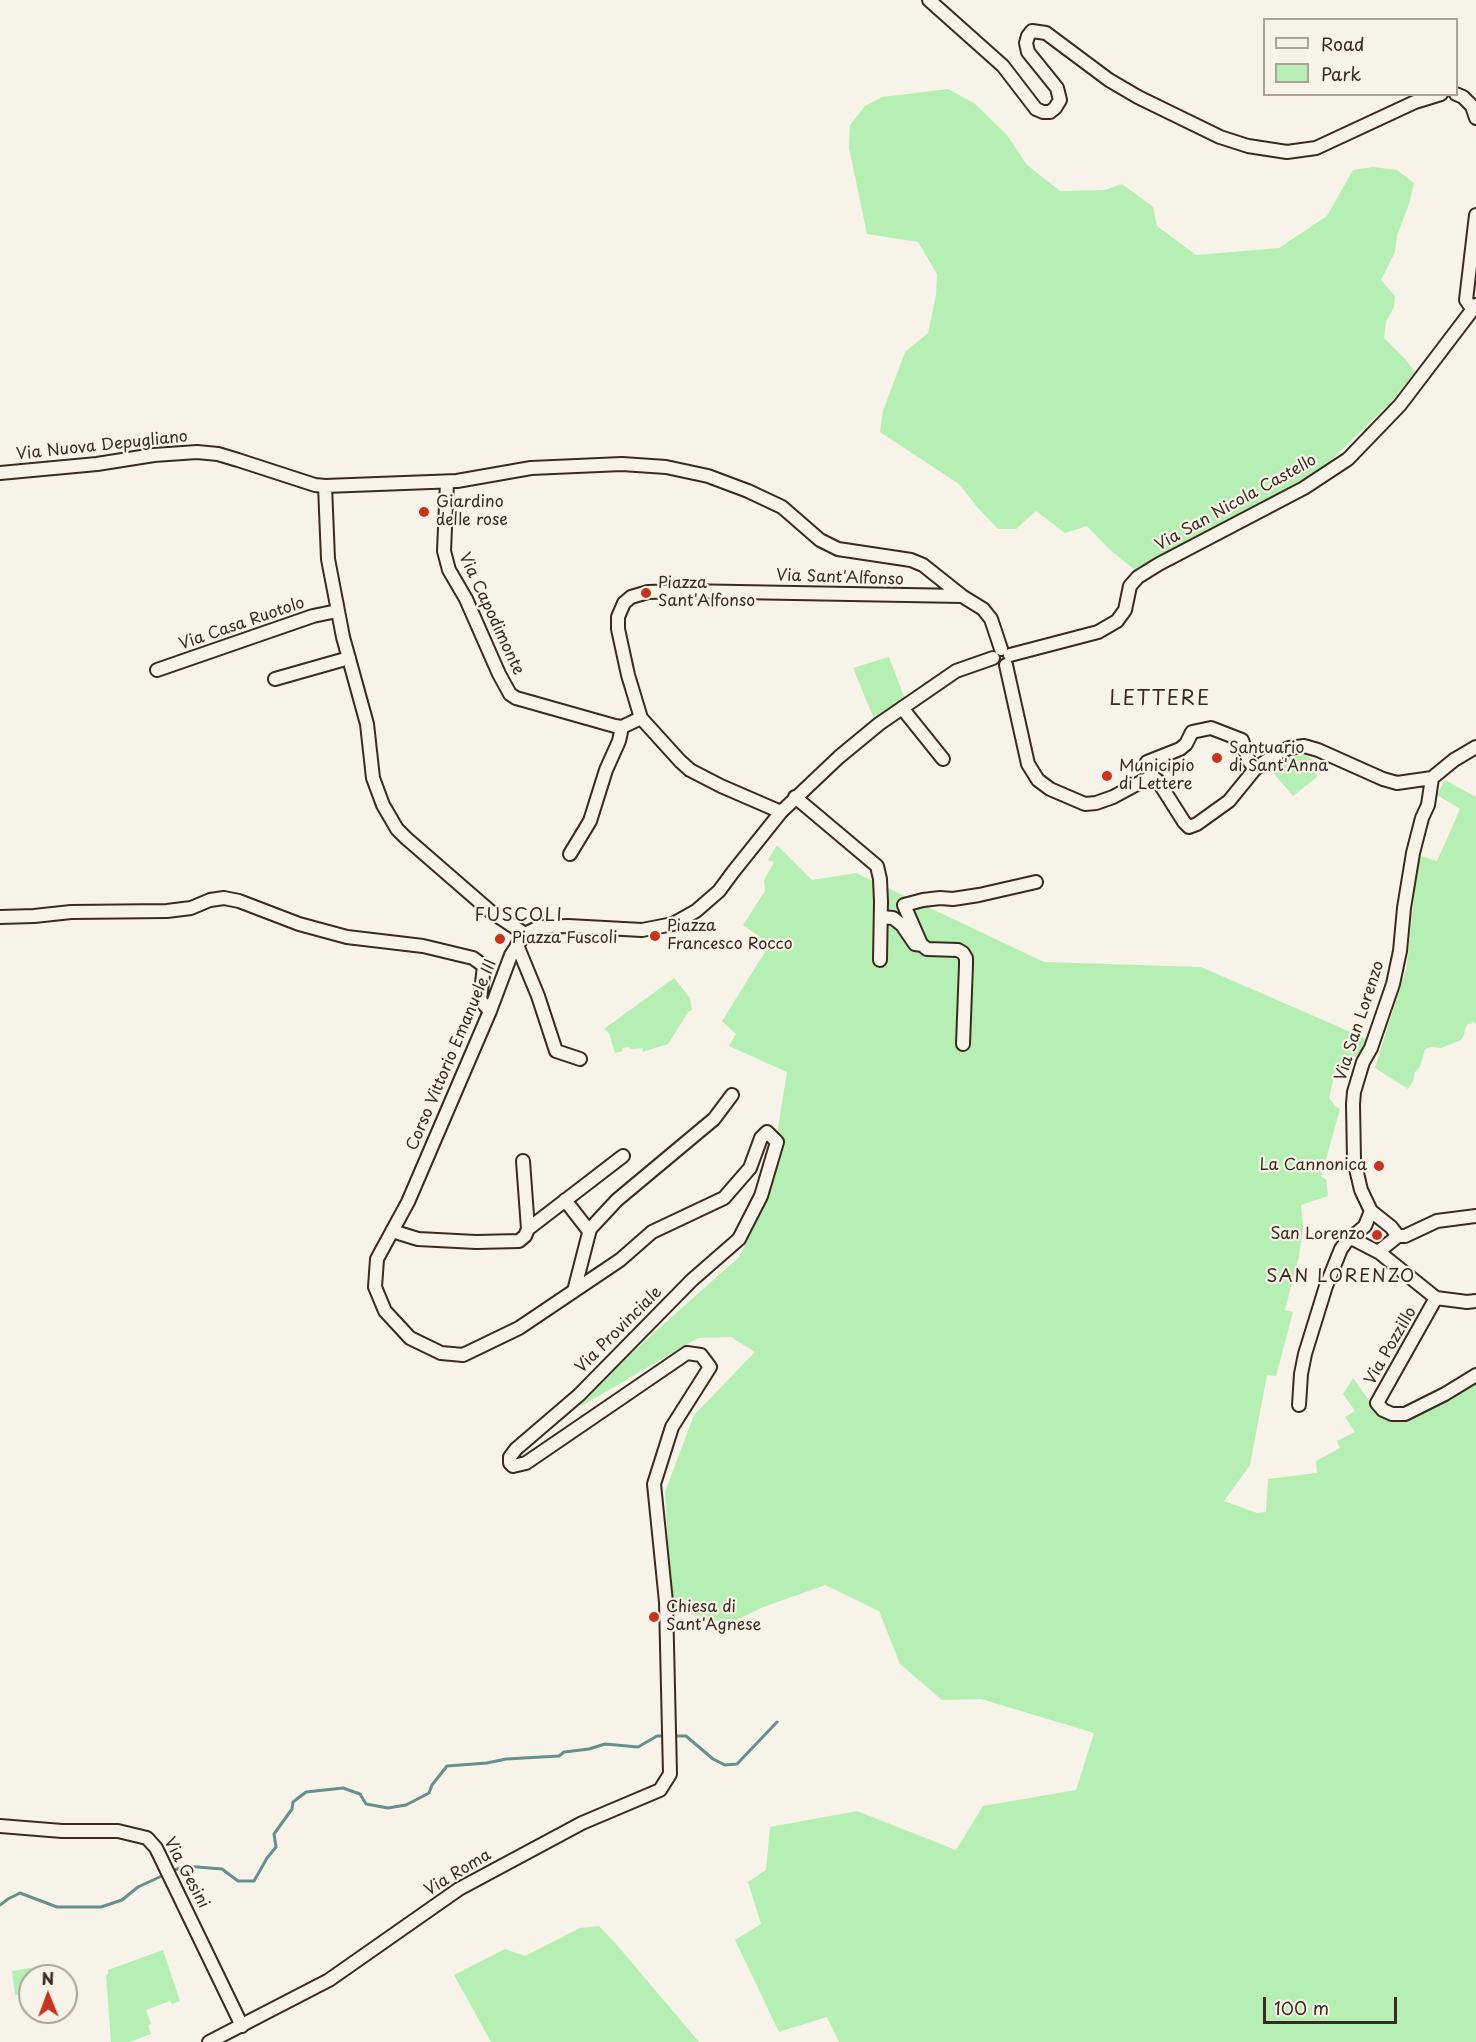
<!DOCTYPE html>
<html>
<head>
<meta charset="utf-8">
<style>
	body { margin:0 }
	#map { position:relative; width:1476px; height:2042px; overflow:hidden; background:#f7f3e8; font-family:"Playpen Sans",sans-serif }
	canvas { display:block }
	.legend { position:absolute; left:1263px; top:18px; width:195px; height:78px; box-sizing:border-box; background:#f7f3e8; border:2px solid #aca397; margin:0; padding:8px 10px; list-style:none; font-size:18px; color:#3b2a1e }
	.legend li { display:flex; align-items:center; gap:12px; height:30px }
	.legend b { width:30px; border:2px solid #aca397 }
	.north { position:absolute; left:18px; top:1964px; width:60px; height:60px; box-sizing:border-box; background:#f7f3e8; border:2px solid #aca397; border-radius:50%; rotate:359deg; font-size:16px; font-weight:700; line-height:24px; text-align:center; color:#3b2a1e }
	.north::after { content:''; display:block; margin:auto; width:21px; height:27px; background:#c8321e; clip-path:polygon(50% 0,100% 100%,50% 72%,0 100%) }
	.scale { position:absolute; left:1263px; top:1997px; width:134px; height:27px; box-sizing:border-box; border:3px solid #3b2a1e; border-top:0; padding-left:8px; font-size:18px; line-height:21px; white-space:nowrap; color:#3b2a1e; -webkit-text-stroke:4px #f7f3e8; paint-order:stroke }
</style>
</head>
<body>
<div id="map">
<canvas width="1476" height="2042"></canvas>
<ul class="legend">
<li><b style="height:8px;background:#f7f3e8"></b>Road</li>
<li><b style="height:16px;background:#b6efb3"></b>Park</li>
</ul>
<div class="north">N</div>
<div class="scale">100 m</div>
</div>
<script>
const context = document.querySelector('canvas').getContext('2d');
context.lineJoin = 'round';
function fillPath(path, color) { context.fillStyle = color; context.fill(path, 'evenodd'); }
const toPath = rows => new Path2D(rows.map(r => 'M' + r).join(''));
function trace(path, color, width, dash) { context.strokeStyle = color; context.lineWidth = width; context.lineCap = dash ? 'butt' : 'round'; context.setLineDash(dash || []); context.stroke(path); }
function drawText(font, color, halo, rows, align = 'center') {
  context.font = font + ' "Playpen Sans",sans-serif'; context.lineWidth = 4.5; context.setLineDash([]); context.textBaseline = 'middle'; context.strokeStyle = halo; context.fillStyle = color; for (const [text, x, y, turn = 0] of rows) {
    context.save(); context.translate(x, y); context.rotate((+turn || 0) * Math.PI / 180); context.textAlign = isNaN(turn) ? turn : align; if (halo) context.strokeText(text, 0, 0); context.fillText(text, 0, 0); context.restore();
  }
}
const green = toPath([
	[948,89,974,103,1007,135,1027,165,1060,191,1105,190,1122,184,1153,207,1157,226,1196,255,1279,248,1327,216,1353,170,1373,167,1397,170,1414,183,1409,204,1397,235,1395,252,1381,280,1395,296,1394,307,1386,322,1384,338,1406,360,1415,372,1391,402,1327,464,1282,492,1136,571,1109,549,1087,526,1065,533,1036,511,1016,529,998,529,978,508,959,484,880,432,883,411,905,352,928,333,936,295,937,274,918,242,867,234,849,148,850,125,865,106,882,97],
	[889,657,905,699,874,719,853,668],
	[1305,755,1313,760,1317,777,1293,796,1270,769,1281,761,1290,757],
	[1445,780,1476,797,1476,1025,1474,1022,1468,1024,1465,1029,1464,1035,1461,1040,1441,1048,1431,1047,1425,1049,1420,1067,1415,1072,1413,1081,1408,1089,1375,1068,1407,966,1418,855,1437,861,1460,809,1437,795],
	[777,845,812,880,856,873,1044,962,1201,967,1369,1040,1358,1057,1350,1056,1344,1073,1335,1072,1329,1098,1335,1106,1340,1109,1321,1177,1326,1179,1328,1196,1301,1205,1303,1227,1299,1256,1285,1310,1293,1312,1276,1376,1267,1375,1250,1465,1224,1501,1257,1513,1266,1512,1268,1479,1317,1473,1316,1461,1340,1448,1337,1441,1355,1432,1345,1417,1355,1411,1343,1394,1353,1378,1379,1414,1392,1419,1476,1380,1476,2042,839,2042,827,2017,779,2032,735,1940,761,1924,748,1882,766,1870,770,1827,857,1811,956,1850,983,1806,1076,1790,1094,1733,981,1699,942,1700,900,1664,879,1611,825,1585,761,1608,729,1624,672,1609,665,1492,694,1415,755,1352,731,1337,698,1338,578,1408,610,1372,739,1257,766,1202,787,1072,729,1046,736,1034,722,1021,770,944,743,925,765,891,764,880,774,862,768,860],
	[674,978,690,998,692,1010,689,1011,668,1044,642,1052,643,1048,630,1049,629,1047,622,1048,622,1051,615,1053,609,1033,604,1029],
	[599,1926,617,1945,699,2042,491,2042,454,1975,505,1949,525,1956,580,1928],
	[163,1950,180,2001,172,2004,170,2001,146,2010,151,2024,148,2025,151,2034,129,2042,111,2042,106,1975,108,1974,108,1970],
	[49,1965,51,1976,30,1976,30,1993,15,1995,12,1971]
]);
const stream = toPath([
	[674,1736,686,1736,713,1759,725,1765,737,1764,777,1722],
	[172,1871,185,1866,222,1869,238,1881,254,1881,267,1858,276,1847,274,1834,292,1809,293,1802,306,1792,343,1788,360,1794,366,1804,388,1808,406,1805,429,1793,432,1785,447,1766,487,1763,506,1759,559,1756,564,1752,589,1749,605,1744,638,1747,657,1736,664,1736],
	[0,1905,8,1899,20,1893,57,1907,101,1907,122,1900,138,1887,166,1874]
]);
const minor = toPath([
	[929,0,1003,66,1036,109,1043,112,1050,112,1055,108,1060,100,1057,88,1028,52,1026,43,1028,36,1032,31,1046,33,1109,80,1138,97,1220,137,1248,146,1287,152,1316,148,1415,102,1441,94],
	[1456,94,1463,97,1472,106,1476,118],
	[1473,310,1466,300,1476,215],
	[0,473,97,464,154,455,197,452,218,454,238,460,315,485,325,486,457,481,531,468,622,464,666,467,708,476,748,491,782,507,820,540,838,549,911,560,923,565,962,596,983,609,991,619,1001,649],
	[447,482,444,551,449,570,466,599,499,674,510,694,516,698,615,726,622,727,641,718],
	[325,486,328,559,343,637,367,724,373,778,383,805,397,829,406,838,490,911,525,934],
	[1010,655,1098,632,1117,621,1125,610,1130,586,1138,577,1159,564,1304,488,1348,459,1400,405,1476,305],
	[1006,665,1028,764,1038,780,1050,789,1085,804,1096,803,1113,797,1152,776,1158,781,1184,822,1189,827,1197,824,1229,801,1255,769,1276,754,1289,748,1304,746,1318,750,1383,779,1397,783,1432,778,1454,760,1476,747],
	[157,670,313,616,337,611],
	[275,679,349,658],
	[902,708,943,759],
	[1147,762,1180,749,1186,744,1192,732,1211,728,1242,740,1249,761,1255,769],
	[795,797,877,866,880,879,881,902,880,960],
	[781,812,721,786,690,770,680,761,641,718,628,675,618,629,618,617,624,603,631,597,648,592,682,591,962,596],
	[570,854,590,821,606,770,619,741,622,727],
	[0,917,34,916,71,912,167,911,191,908,210,900,224,898,239,901,299,924,347,937,423,946,473,958,484,966,480,1000,490,1011],
	[881,917,893,918,902,925,915,944,922,945,927,949,958,950,963,953,966,958,966,965,963,1044],
	[921,944,904,905,923,900,940,898,953,899,979,895,1036,882],
	[517,945,538,996,556,1051,580,1059],
	[565,1200,589,1231],
	[528,1229,623,1156],
	[392,1231,418,1239,476,1242,519,1241,525,1236,528,1229,523,1161],
	[1398,1236,1391,1227,1371,1211,1361,1190,1354,1160,1353,1104,1354,1092,1363,1062,1371,1048,1393,984,1400,951,1404,908,1413,853,1422,818,1428,805,1432,778],
	[1351,1238,1380,1253,1436,1298,1377,1403,1383,1410,1392,1414,1405,1414,1445,1394,1476,1375],
	[1378,1252,1398,1236,1405,1236,1437,1221,1476,1216],
	[574,1291,590,1229,617,1200,714,1119,732,1095],
	[1436,1298,1467,1302,1476,1301],
	[1299,1405,1301,1374,1305,1354,1326,1286,1341,1249,1346,1242,1365,1226,1371,1211],
	[0,1826,62,1831,118,1831,147,1838,156,1848,242,2026],
	[209,2042,329,1980,459,1889,582,1823,660,1790,670,1774,666,1602,654,1484,672,1427,710,1367,701,1355,687,1353,526,1463,513,1466,510,1463,510,1457,516,1449,579,1395,692,1280,739,1239,761,1196,777,1142,767,1132,761,1138,750,1168,724,1198,652,1232,620,1260,519,1328,463,1355,441,1353,410,1338,385,1311,375,1287,377,1259,408,1202,490,1011,511,955,525,934,539,927,568,926,642,930,673,924,696,911,719,891,733,872,781,812,839,757,879,724,956,671,993,658]
]);
const markers = [
	[424,512,6,"#c8321e"],
	[646,593,6,"#c8321e"],
	[1217,758,6,"#c8321e"],
	[1107,776,6,"#c8321e"],
	[655,936,6,"#c8321e"],
	[500,939,6,"#c8321e"],
	[1379,1166,6,"#c8321e"],
	[1377,1235,6,"#c8321e"],
	[654,1617,6,"#c8321e"]
];
const streetNames = [
	["Via Nuova Depugliano",102,446,-6],
	["Via San Nicola Castello",1236,503,-29],
	["Via Sant'Alfonso",840,578,2],
	["Via Capodimonte",491,614,65],
	["Via Casa Ruotolo",242,624,-19],
	["Via San Lorenzo",1360,1021,-72],
	["Corso Vittorio Emanuele III",452,1055,-67],
	["Via Provinciale",619,1330,-45],
	["Via Pozzillo",1391,1346,-60],
	["Via Gesini",186,1873,62],
	["Via Roma",458,1873,-31]
];
const poiNames = [
	["Giardino",436,503],
	["delle rose",436,521],
	["Piazza",658,584],
	["Sant'Alfonso",658,602],
	["Santuario",1229,749],
	["di Sant'Anna",1229,767],
	["Municipio",1119,767],
	["di Lettere",1119,785],
	["Piazza",667,927],
	["Francesco Rocco",667,945],
	["Piazza Fuscoli",512,939],
	["La Cannonica",1367,1166,"right"],
	["San Lorenzo",1365,1235,"right"],
	["Chiesa di",666,1608],
	["Sant'Agnese",666,1626]
];
const neighbourhoodNames = [
	["FUSCOLI",519,916],
	["SAN LORENZO",1341,1277]
];
const quarterNames = [
	["LETTERE",1160,699]
];
fillPath(green, '#b6efb3');
trace(stream, '#66908f', 3);
trace(minor, '#3b2a1e', 16);
trace(minor, '#f7f3e8', 12);
for (const [x, y, r, color] of markers) { const dot = new Path2D(); dot.arc(x, y, r, 0, 2 * Math.PI); context.fillStyle = color; context.fill(dot); trace(dot, '#f7f3e8', 2); }
drawText('16px', '#3b2a1e', '#f7f3e8', streetNames);
drawText('16px', '#3b2a1e', '#f7f3e8', poiNames, 'left');
context.letterSpacing = '1.5px';
drawText('18px', '#3b2a1e', '#f7f3e8', neighbourhoodNames);
context.letterSpacing = '0px';
context.letterSpacing = '1.5px';
drawText('20px', '#3b2a1e', '#f7f3e8', quarterNames);
context.letterSpacing = '0px';
</script>
</body>
</html>
